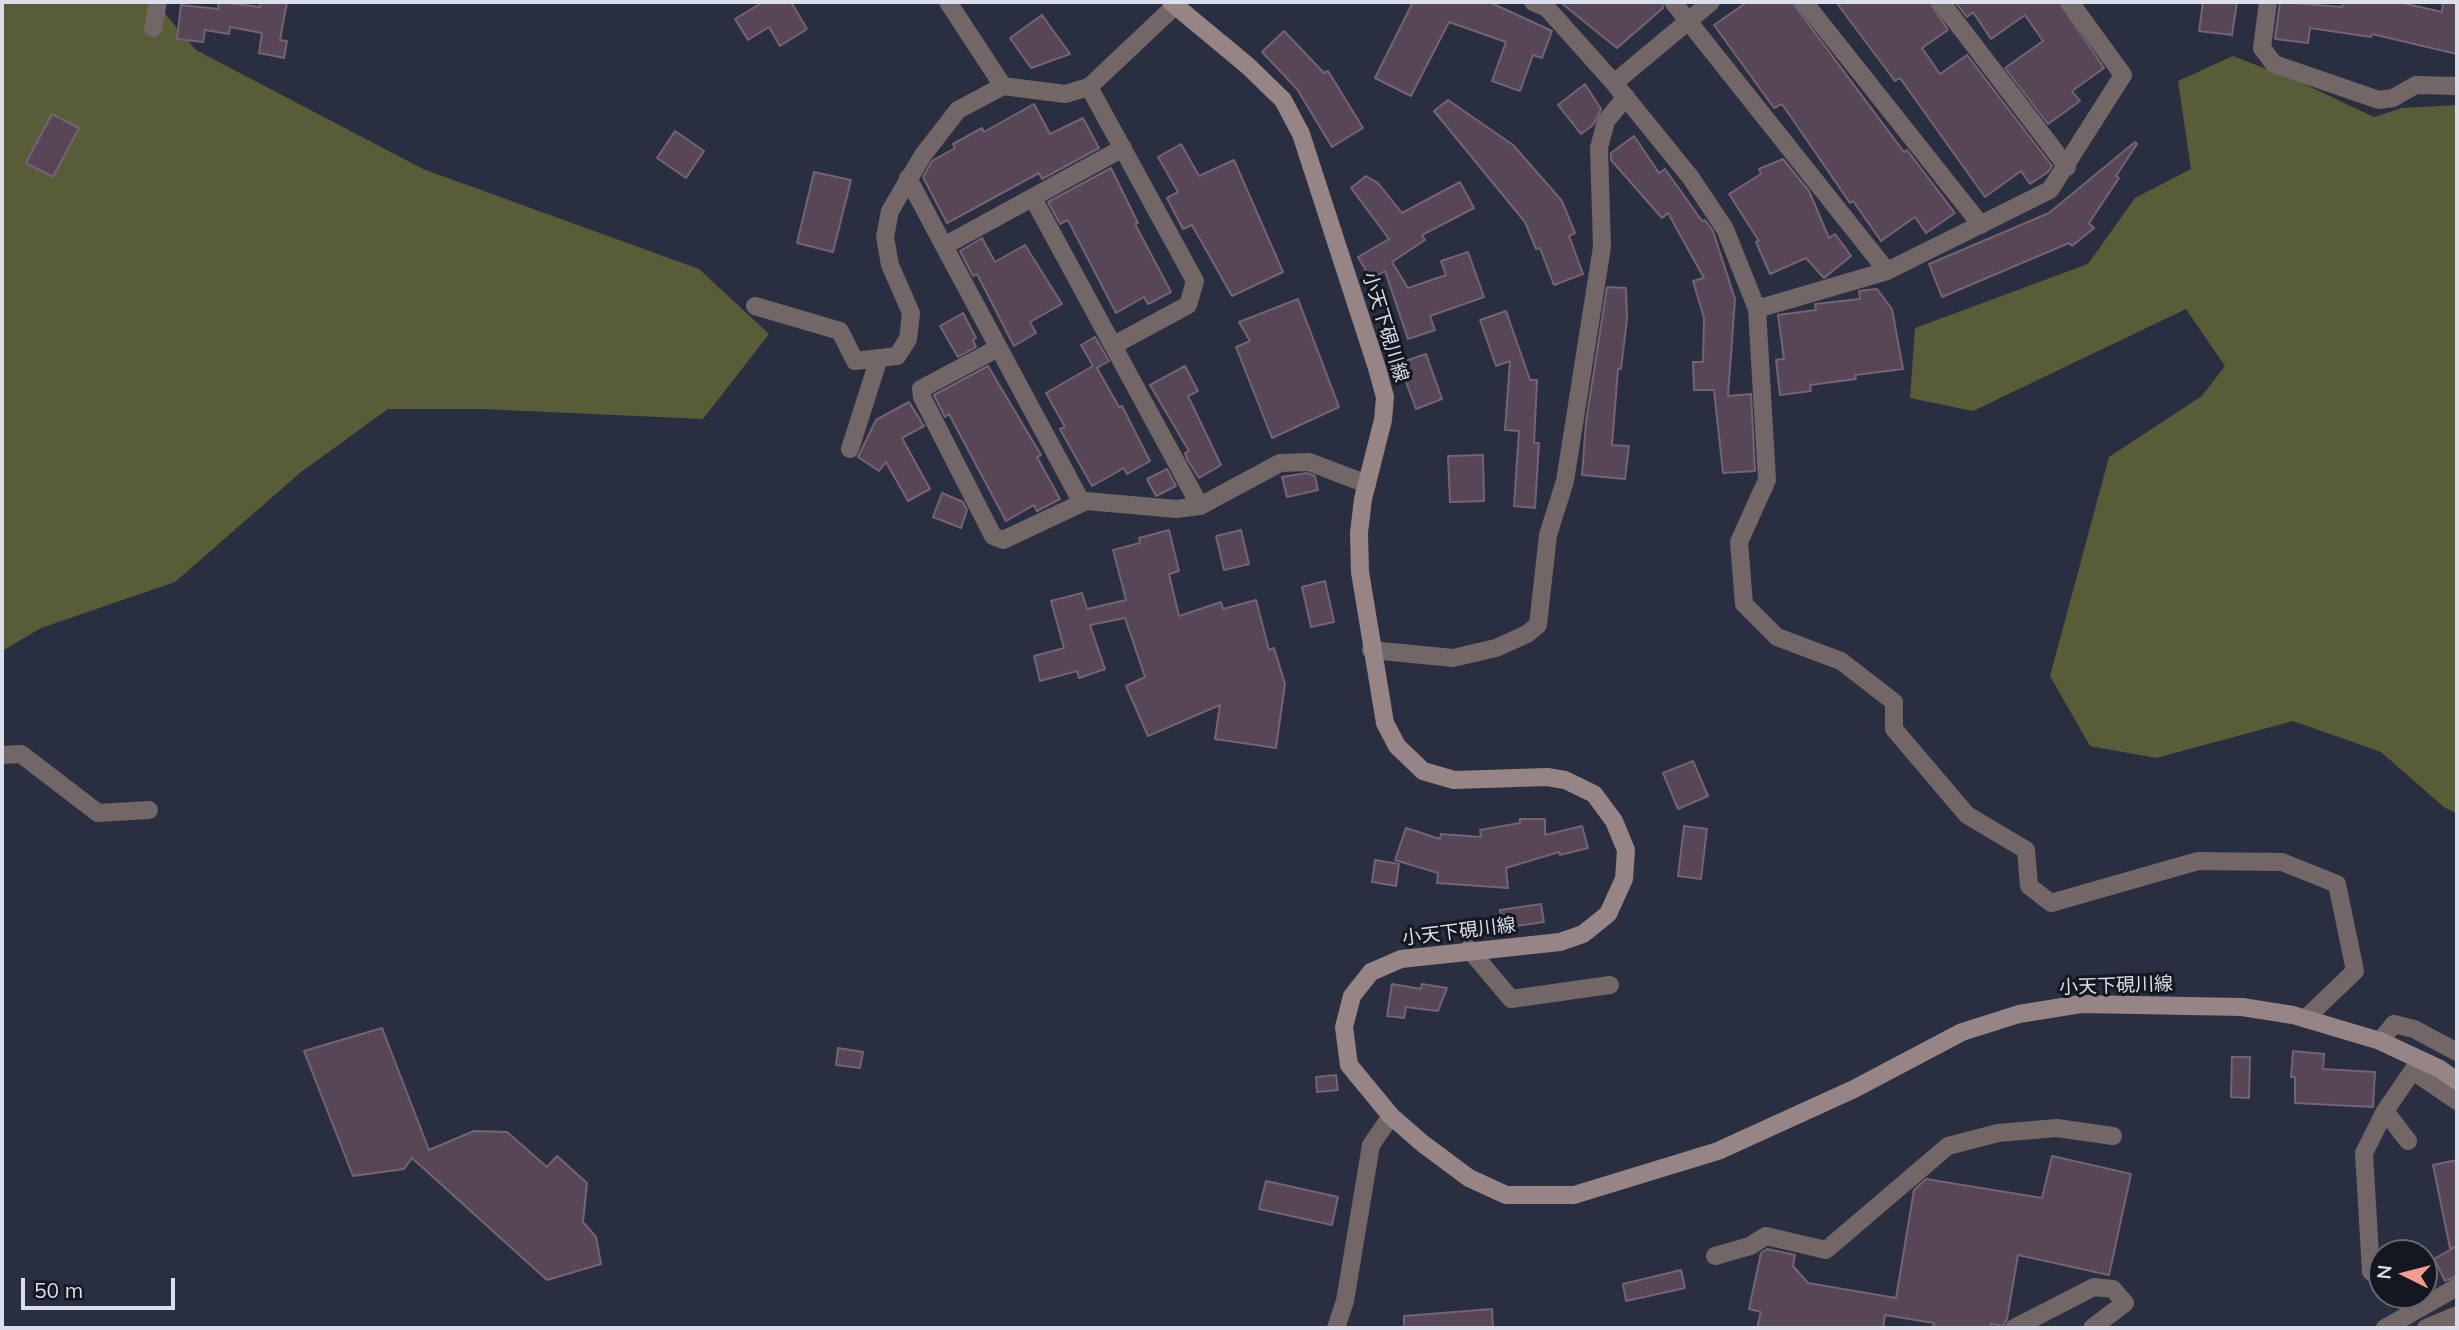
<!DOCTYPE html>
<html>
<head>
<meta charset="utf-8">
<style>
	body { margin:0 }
	#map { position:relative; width:2459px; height:1330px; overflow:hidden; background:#2a2e41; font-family:Mulish,sans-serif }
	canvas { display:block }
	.frame { position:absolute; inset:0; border:4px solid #dbdeeb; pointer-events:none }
	.north { position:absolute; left:2368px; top:1239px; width:70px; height:70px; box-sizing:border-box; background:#151720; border:2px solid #646771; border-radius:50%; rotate:276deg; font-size:19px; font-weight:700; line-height:28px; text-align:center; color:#dbdeeb }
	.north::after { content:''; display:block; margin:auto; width:24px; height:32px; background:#f59c91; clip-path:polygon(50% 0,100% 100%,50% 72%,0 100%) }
	.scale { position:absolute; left:21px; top:1278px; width:154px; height:32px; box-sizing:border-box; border:4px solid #dbdeeb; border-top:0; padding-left:9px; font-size:21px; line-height:24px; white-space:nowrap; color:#dbdeeb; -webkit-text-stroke:5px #151720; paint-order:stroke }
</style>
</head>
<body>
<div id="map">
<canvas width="2459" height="1330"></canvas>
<div class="frame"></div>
<div class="north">N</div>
<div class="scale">50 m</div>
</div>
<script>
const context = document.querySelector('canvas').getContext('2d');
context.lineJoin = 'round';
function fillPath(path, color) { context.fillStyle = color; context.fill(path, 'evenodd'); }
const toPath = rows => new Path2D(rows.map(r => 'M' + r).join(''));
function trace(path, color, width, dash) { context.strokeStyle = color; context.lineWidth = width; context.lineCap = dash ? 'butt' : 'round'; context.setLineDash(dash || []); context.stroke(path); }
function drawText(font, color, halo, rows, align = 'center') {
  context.font = font + ' Mulish,"Noto Sans JP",sans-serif'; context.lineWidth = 6; context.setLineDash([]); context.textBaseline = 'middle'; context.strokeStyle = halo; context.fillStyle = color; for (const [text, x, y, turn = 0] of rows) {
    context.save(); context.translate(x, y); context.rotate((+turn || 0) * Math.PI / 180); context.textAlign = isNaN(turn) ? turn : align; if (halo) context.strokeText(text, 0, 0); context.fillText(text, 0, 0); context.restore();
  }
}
const green = toPath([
	[2,2,155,2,196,50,423,169,699,269,769,334,703,419,482,409,388,409,301,472,175,582,41,628,2,651],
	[2233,56,2302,83,2374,117,2402,108,2457,105,2457,813,2445,808,2381,752,2293,721,2156,758,2090,746,2050,676,2109,457,2202,396,2225,366,2186,309,1973,411,1910,398,1915,328,2088,264,2135,198,2191,169,2178,81]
]);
const building = toPath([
	[219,2,260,7,261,2,287,2,280,40,287,41,284,58,259,53,262,33,230,27,229,34,205,30,203,42,177,39,181,5,218,9,219,2],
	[763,2,791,2,807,29,780,46,769,27,748,40,735,19,763,2],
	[1413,2,1489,2,1552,31,1542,58,1533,55,1520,91,1492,81,1506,42,1449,22,1411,96,1375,78,1413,2],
	[1560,2,1662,2,1663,8,1617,48,1560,2],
	[1747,2,1792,2,1904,152,1907,150,1955,213,1926,233,1915,217,1881,241,1853,201,1850,203,1782,104,1774,108,1714,25,1747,2],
	[1836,2,1930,2,1948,30,1922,48,1940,74,1967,55,2052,166,2048,172,2030,184,2021,171,1985,197,1900,78,1895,81,1836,2],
	[1955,2,2059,2,2104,68,2072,91,2080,101,2048,124,2005,68,2043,41,2025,15,1991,39,1973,12,1967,17,1955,2],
	[2203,2,2237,2,2232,35,2199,31,2203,2],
	[2280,2,2342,7,2343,2,2398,2,2442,12,2443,2,2457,2,2457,54,2372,34,2371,37,2310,28,2308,43,2275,39,2280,2],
	[1042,15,1070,54,1031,68,1010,38,1042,15],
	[1284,31,1324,73,1328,71,1363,128,1332,147,1297,89,1262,52,1284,31],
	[1585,84,1601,109,1593,125,1581,134,1558,105,1585,84],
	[1448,100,1513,145,1562,201,1575,233,1569,236,1583,274,1554,285,1540,248,1536,249,1525,222,1434,111,1448,100],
	[1034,104,1050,134,1083,118,1099,148,1042,179,1039,173,947,223,923,177,932,161,955,148,953,144,982,128,984,132,1034,104],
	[52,114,79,128,53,177,26,163,52,114],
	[675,131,704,151,686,178,657,158,675,131],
	[1634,136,1659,173,1665,169,1702,221,1705,220,1713,231,1735,299,1728,396,1751,394,1755,471,1723,473,1714,390,1694,390,1693,362,1703,362,1704,318,1693,281,1704,278,1668,213,1662,218,1611,160,1611,153,1634,136],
	[2135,142,2137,144,2116,176,2119,178,2089,223,2094,228,2072,246,2069,243,1942,297,1929,264,2049,213,2135,142],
	[1181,144,1199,176,1234,160,1283,272,1232,296,1192,225,1183,229,1167,198,1178,192,1158,157,1181,144],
	[1783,159,1809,191,1829,238,1835,234,1851,256,1824,278,1806,258,1770,274,1756,242,1759,241,1729,194,1761,174,1759,169,1783,159],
	[1111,168,1138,223,1135,224,1171,292,1148,304,1144,297,1116,313,1068,220,1060,224,1048,202,1111,168],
	[814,172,851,180,833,252,797,243,814,172],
	[1366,176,1378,183,1402,213,1460,182,1474,208,1422,235,1425,240,1392,262,1408,288,1446,275,1441,261,1468,252,1484,297,1430,316,1435,330,1408,339,1385,271,1371,279,1358,257,1389,239,1351,188,1366,176],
	[982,238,995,262,1025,245,1062,304,1030,322,1036,333,1014,346,977,274,973,276,960,251,982,238],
	[1607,287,1626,288,1627,319,1621,369,1618,369,1612,445,1629,446,1625,479,1582,475,1586,422,1607,287],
	[1877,289,1892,309,1903,369,1855,375,1856,379,1810,385,1811,391,1780,395,1776,360,1784,359,1778,315,1816,310,1815,304,1860,299,1859,291,1877,289],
	[1298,299,1339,407,1272,438,1236,347,1250,341,1239,322,1298,299],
	[1506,311,1530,380,1537,380,1534,443,1539,443,1535,508,1514,506,1519,431,1505,430,1510,361,1496,366,1480,320,1506,311],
	[963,313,976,338,973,340,976,347,958,357,940,326,963,313],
	[1095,337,1109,361,1097,368,1119,407,1122,406,1150,461,1127,474,1124,468,1092,486,1060,429,1065,427,1046,393,1093,366,1081,345,1095,337],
	[1426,354,1442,399,1416,409,1399,363,1426,354],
	[988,366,1041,455,1037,457,1060,499,1037,511,1034,505,1006,521,949,414,945,417,934,395,988,366],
	[1185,366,1198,391,1188,396,1221,465,1199,478,1187,459,1185,453,1189,451,1150,385,1185,366],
	[909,402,924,426,902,438,930,489,908,501,886,462,879,471,858,457,876,420,909,402],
	[1483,455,1484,501,1450,502,1448,456,1483,455],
	[1167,469,1176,486,1156,496,1147,479,1167,469],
	[1307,473,1315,476,1318,490,1287,497,1282,477,1307,473],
	[942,493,963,502,967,510,961,528,933,517,942,493],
	[1169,530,1179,571,1169,574,1179,616,1221,602,1223,609,1256,600,1269,650,1274,648,1285,684,1276,748,1215,739,1220,705,1148,736,1126,686,1145,677,1125,618,1090,625,1105,669,1079,678,1077,671,1040,681,1034,656,1064,648,1051,601,1082,593,1087,609,1126,600,1113,550,1140,543,1139,538,1169,530],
	[1241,530,1249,564,1224,570,1216,536,1241,530],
	[1325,581,1334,622,1311,627,1302,587,1325,581],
	[1693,761,1708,796,1678,809,1663,773,1693,761],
	[1520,819,1545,819,1545,835,1582,826,1588,848,1560,855,1559,852,1506,868,1508,888,1437,883,1438,873,1395,860,1406,828,1440,839,1441,834,1481,837,1480,830,1520,823,1520,819],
	[1684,826,1707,829,1701,879,1678,876,1684,826],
	[1375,860,1399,864,1396,886,1372,882,1375,860],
	[1541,904,1544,922,1502,928,1500,910,1541,904],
	[1392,984,1421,989,1422,984,1447,988,1438,1011,1406,1007,1404,1018,1387,1016,1392,984],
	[382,1028,429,1150,474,1131,507,1132,547,1167,557,1156,587,1183,583,1222,596,1237,601,1264,547,1280,412,1158,404,1169,353,1176,304,1051,382,1028],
	[838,1048,863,1052,860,1068,836,1065,838,1048],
	[2293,1051,2324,1054,2323,1069,2375,1072,2373,1107,2295,1103,2295,1077,2291,1077,2293,1051],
	[2232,1057,2250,1057,2249,1098,2231,1097,2232,1057],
	[1336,1075,1338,1090,1317,1092,1316,1077,1336,1075],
	[2052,1156,2131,1174,2109,1275,2018,1255,2007,1319,2003,1326,1991,1324,1990,1328,1933,1328,1934,1323,1885,1315,1883,1328,1757,1328,1761,1312,1749,1309,1761,1253,1767,1249,1795,1255,1793,1266,1808,1283,1896,1298,1914,1190,1926,1179,2042,1198,2052,1156],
	[2457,1160,2457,1276,2445,1281,2434,1259,2455,1247,2450,1248,2433,1165,2457,1160],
	[1266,1181,1338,1197,1332,1225,1259,1209,1266,1181],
	[1681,1270,1685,1288,1626,1301,1623,1284,1681,1270],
	[1492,1309,1493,1328,1404,1328,1404,1316,1492,1309]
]);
const minor = toPath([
	[948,2,1003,86],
	[1533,2,1547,8,1614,83,1691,178,1725,229,1757,309,1767,480,1739,542,1744,604,1777,637,1841,661,1894,702,1894,729,1967,815,2026,850,2029,886,2051,903,2198,861,2282,862,2337,884,2355,971,2305,1019],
	[1673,2,1887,271],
	[1804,2,1981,225],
	[1941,2,2067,167],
	[2268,2,2262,48,2274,64,2379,100,2393,98,2416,85,2457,86],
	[153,28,158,2],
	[1614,83,1711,2],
	[1089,87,1195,281,1188,305,1114,345],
	[908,178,944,246,1123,148],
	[1033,198,1200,506],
	[944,246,1082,503],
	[755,306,840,331,855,361,897,356,908,339,911,313,890,265,885,237,890,211,923,155,958,110,1003,86,1065,94,1089,87,1179,2],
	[1757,309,1887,271,2050,190,2123,75,2070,2],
	[998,348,921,389,922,397,993,536,1003,540,1086,501,1176,509,1200,506,1280,463,1309,462,1367,484],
	[850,449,879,358],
	[1371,650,1453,658,1496,648,1527,634,1538,625,1548,535,1565,481,1602,247,1599,148,1606,121,1626,97],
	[2,755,21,754,98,813,149,810],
	[1469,949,1511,999,1610,985],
	[2380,1041,2394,1024,2414,1029,2457,1052],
	[2413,1071,2457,1101],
	[2408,1141,2385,1111,2420,1060],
	[1715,1256,1750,1246,1766,1236,1826,1250,1948,1146,1998,1133,2057,1128,2113,1136],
	[2382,1269,2371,1272,2364,1153,2385,1111],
	[1336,1328,1345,1301,1371,1145,1391,1116],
	[2014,1328,2094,1287,2113,1289,2125,1303,2092,1328],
	[2385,1328,2457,1287],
	[2426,1328,2457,1315]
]);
const secondary = toPath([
	[1171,2,1248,66,1283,100,1301,134,1377,368,1385,397,1383,420,1363,499,1359,533,1360,572,1385,723,1397,746,1423,771,1454,780,1547,777,1565,780,1594,794,1614,821,1626,850,1624,879,1608,914,1583,934,1560,942,1401,959,1371,972,1352,996,1344,1027,1349,1065,1391,1116,1422,1143,1469,1178,1506,1195,1574,1195,1718,1151,1854,1089,1962,1032,2019,1014,2081,1004,2242,1007,2293,1015,2380,1041,2440,1069,2457,1081]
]);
const streetNames = [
	["小天下硯川線",1385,327,73],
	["小天下硯川線",1459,932,-7],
	["小天下硯川線",2116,986,-2]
];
fillPath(green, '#595d37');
fillPath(building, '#574656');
trace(building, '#756375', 2);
trace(minor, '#726666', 18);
trace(secondary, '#978485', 18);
drawText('19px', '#dbdeeb', '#151720', streetNames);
</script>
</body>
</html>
